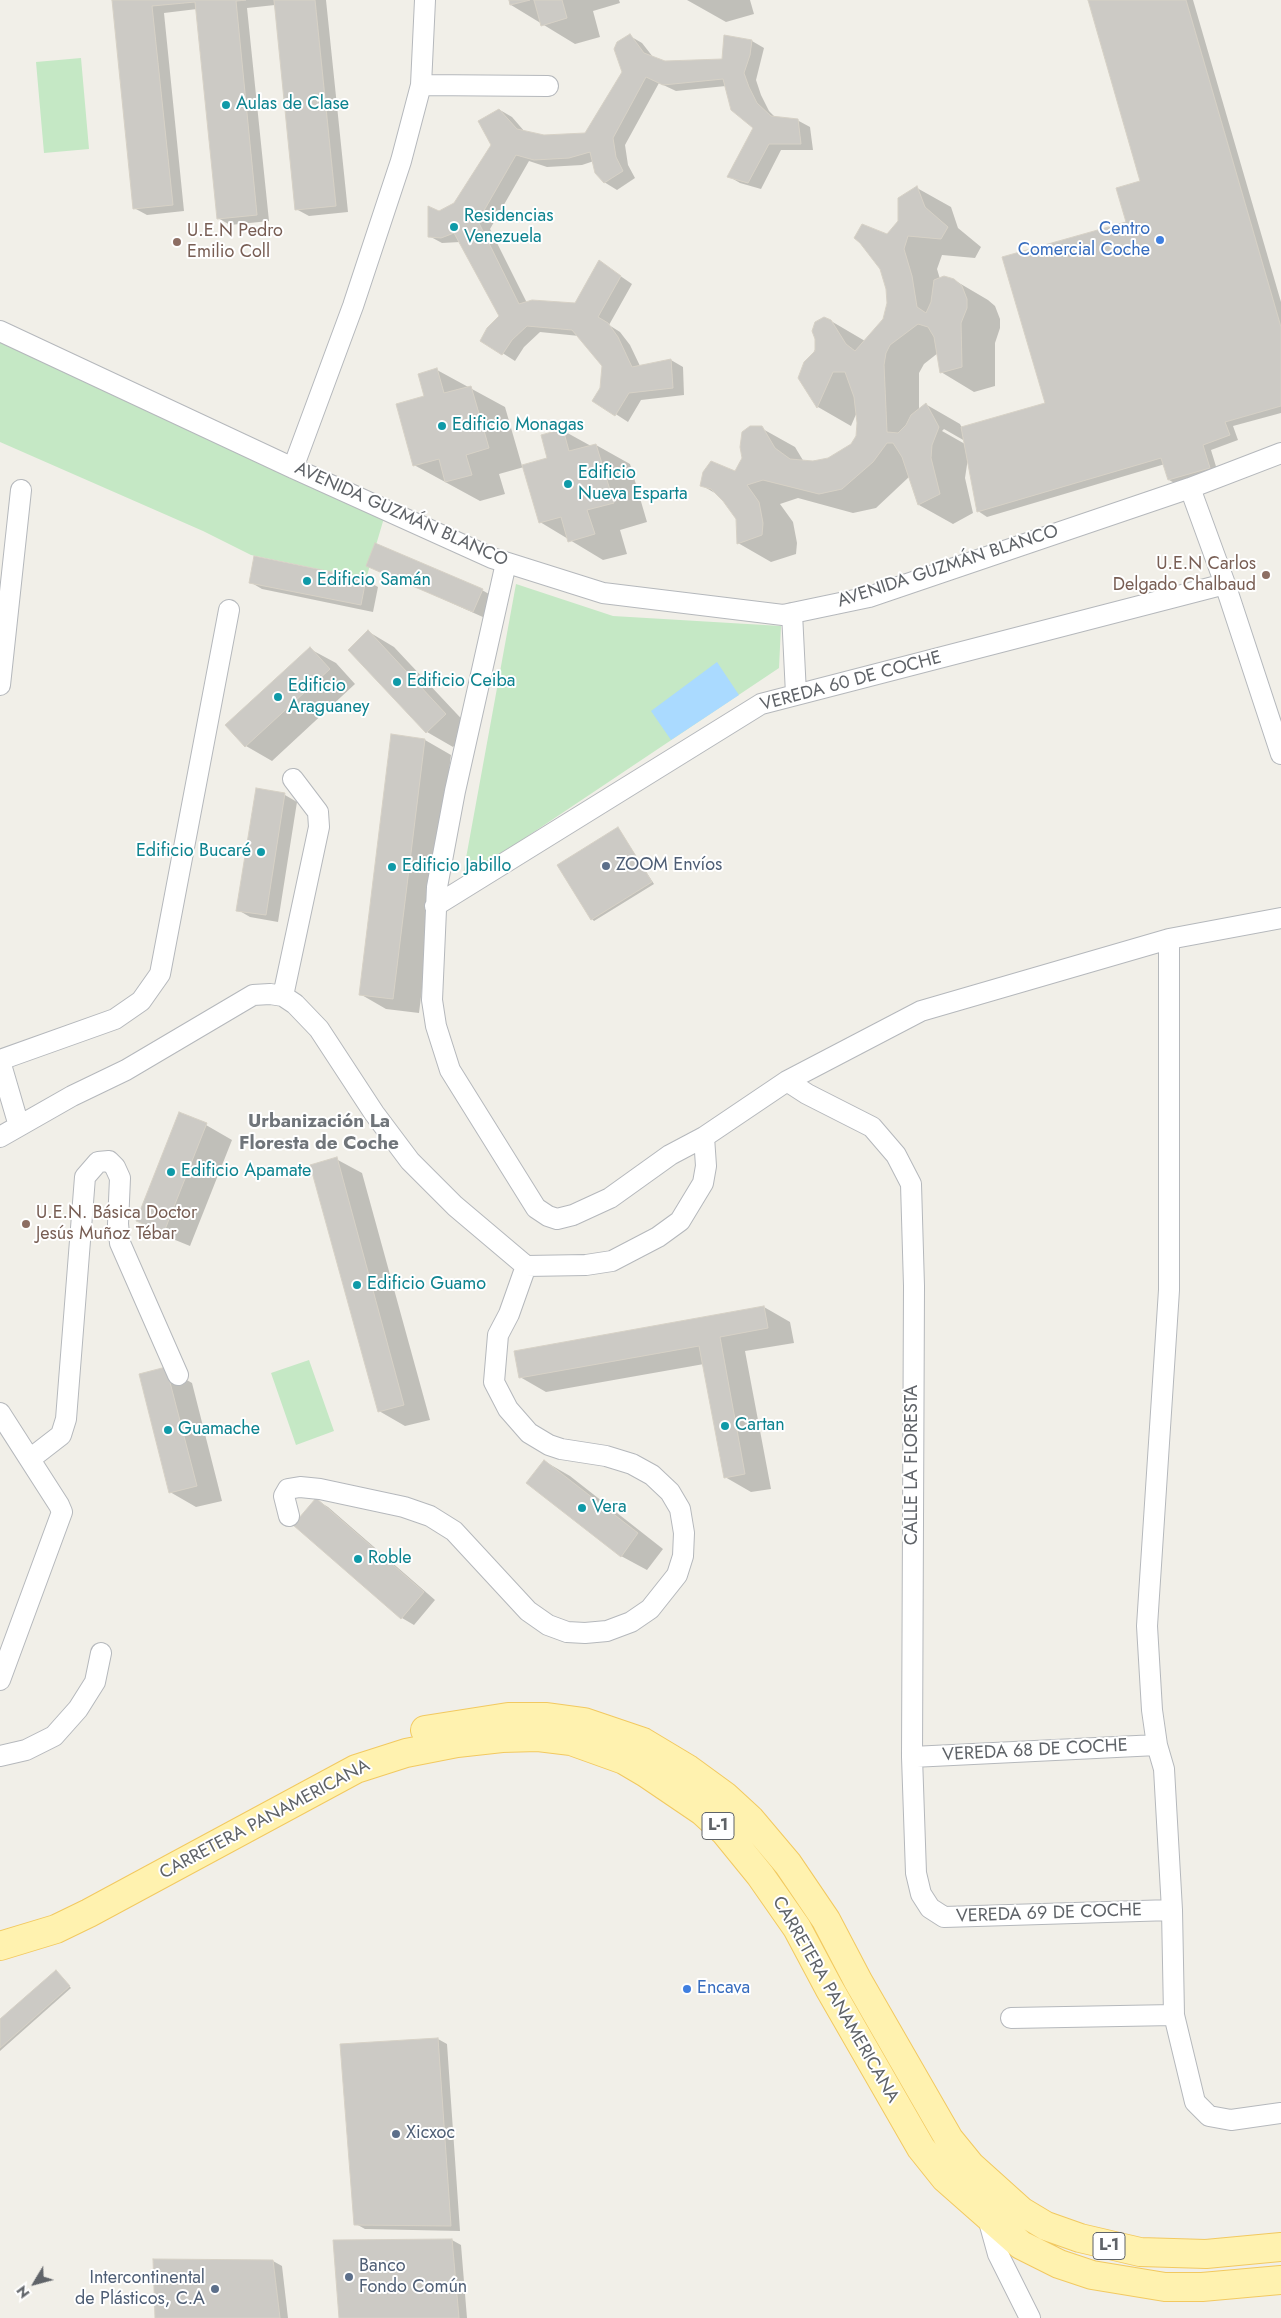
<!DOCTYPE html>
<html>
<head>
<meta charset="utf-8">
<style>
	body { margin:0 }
	#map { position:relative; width:1281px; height:2318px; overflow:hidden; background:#f1efe8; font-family:Jost,sans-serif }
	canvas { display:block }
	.north { position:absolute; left:10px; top:2258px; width:50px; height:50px; -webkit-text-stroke:4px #fff; paint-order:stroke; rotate:233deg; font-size:14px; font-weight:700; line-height:20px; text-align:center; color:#5f6368 }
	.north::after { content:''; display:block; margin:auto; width:18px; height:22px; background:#5f6368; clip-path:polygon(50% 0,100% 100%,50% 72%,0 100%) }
</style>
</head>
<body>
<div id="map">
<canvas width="1281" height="2318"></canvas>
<div class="north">N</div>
</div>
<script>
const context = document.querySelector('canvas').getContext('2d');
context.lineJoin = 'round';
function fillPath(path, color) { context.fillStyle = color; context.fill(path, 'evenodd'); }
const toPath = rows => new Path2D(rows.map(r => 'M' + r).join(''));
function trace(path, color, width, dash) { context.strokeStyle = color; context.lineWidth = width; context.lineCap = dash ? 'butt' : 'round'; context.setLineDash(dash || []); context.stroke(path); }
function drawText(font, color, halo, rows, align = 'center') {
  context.font = font + ' Jost,sans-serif'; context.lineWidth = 4; context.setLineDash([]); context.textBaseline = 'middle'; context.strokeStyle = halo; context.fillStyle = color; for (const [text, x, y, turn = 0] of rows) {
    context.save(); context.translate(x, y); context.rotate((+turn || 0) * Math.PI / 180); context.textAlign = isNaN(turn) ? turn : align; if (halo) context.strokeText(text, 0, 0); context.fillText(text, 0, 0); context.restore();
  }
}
const green = toPath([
	[81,58,89,149,44,153,36,62],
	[0,337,384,518,366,579,251,555,203,531,0,442],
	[516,584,613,616,781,626,779,668,462,880],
	[309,1360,334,1431,296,1445,271,1373]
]);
const water = toPath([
	[717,662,739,695,671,740,651,711]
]);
const shadow = toPath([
	[113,0,326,0,348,212,309,216,296,209,275,5,247,8,269,221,230,225,218,218,197,9,164,13,184,211,147,215,134,208],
	[510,0,619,0,620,3,593,11,600,37,575,44,511,5],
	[687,0,750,0,754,14,726,22],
	[1089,0,1193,0,1281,302,1281,413,1233,426,1238,440,1211,450,1218,473,1178,485,1169,480,1165,464,987,517,978,511,968,458,965,478,973,513,953,524,919,505,910,476,876,508,853,513,798,498,780,504,793,522,797,543,796,554,771,562,738,543,738,519,720,496,701,485,736,473,761,428,795,447,804,462,829,459,852,445,857,436,857,412,851,426,818,407,799,378,831,321,865,341,884,319,888,303,887,236,900,221,917,188,951,207,958,228,981,247,975,258,942,255,937,269,940,279,954,280,988,300,995,306,1000,319,1000,328,995,343,995,386,974,392,941,372,938,353,924,364,919,373,919,411,927,405,960,424,962,428,1046,404,1128,223,1142,181],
	[944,429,965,441,965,444,942,431],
	[630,36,642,43,653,57,665,62,723,60,752,41,764,48,756,80,761,95,769,111,776,118,797,120,810,127,813,150,781,150,761,189,740,183,728,176,754,128,726,86,676,91,659,83,625,145,628,165,635,178,617,190,604,182,594,161,582,165,547,167,529,161,490,229,527,303,576,305,600,262,632,284,609,325,620,332,630,345,640,366,671,360,683,367,684,395,641,400,628,422,594,400,601,388,603,366,579,336,540,332,524,347,515,361,482,340,500,316,460,242,442,243,429,236,439,212,455,204,492,145,500,110,512,117,525,132,544,137,586,135,624,72],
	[437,370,505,407,522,466,548,459,562,430,591,446,596,445,630,464,647,522,620,530,627,554,603,560,540,522,524,467,499,474,505,494,480,501,414,465,425,397],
	[367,565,482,590,494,597,485,618],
	[365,580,378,587,373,612,262,589,250,582],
	[369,632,394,647,471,729,453,747,427,732],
	[310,649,336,663,355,684,272,761,246,746],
	[392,736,425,740,451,755,419,1013,386,1009,360,994],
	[257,790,285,795,297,802,278,922,250,917,238,910],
	[618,828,654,884,594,921,592,919],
	[206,1125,232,1140,190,1246,163,1235,138,1220],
	[336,1159,362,1173,430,1420,405,1426,379,1411],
	[764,1307,790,1322,794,1343,745,1351,771,1489,751,1492,725,1477,704,1364,546,1392,520,1377],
	[166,1368,192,1383,222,1501,196,1507,170,1492],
	[544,1461,570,1476,663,1549,647,1570,621,1556],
	[316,1500,328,1507,435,1600,414,1625,402,1618],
	[56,1971,71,1988,0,2051,0,2021],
	[438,2039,447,2044,460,2231,365,2229,356,2224],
	[452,2240,461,2245,467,2318,341,2318,334,2241],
	[273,2261,282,2266,288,2318,156,2318]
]);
const building = toPath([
	[112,0,246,0,236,1,257,215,217,219,195,2,152,6,173,205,133,209,112,0],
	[274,0,315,0,336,206,295,210,274,0],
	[509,0,530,0,510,5,509,0],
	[534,0,562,0,567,18,541,26,534,0],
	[1088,0,1186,0,1281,327,1281,406,1225,422,1230,435,1203,445,1210,468,1168,480,1161,458,977,512,961,427,1045,403,1002,257,1126,222,1116,188,1140,181,1088,0],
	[630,34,644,53,665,61,722,59,724,35,752,40,750,55,744,73,749,87,757,103,771,116,798,119,801,144,769,144,748,183,727,177,753,128,731,110,723,79,663,85,646,77,613,138,616,157,623,171,604,183,595,173,590,152,569,158,534,160,516,155,478,221,519,304,532,300,575,303,599,260,621,276,598,317,608,323,618,337,632,367,671,359,673,388,629,393,615,416,592,401,600,388,602,366,572,330,527,326,512,340,502,355,480,341,487,328,499,316,454,233,441,238,428,237,428,206,439,211,454,203,491,145,478,121,499,109,517,129,544,135,585,133,622,72,614,49,617,42,630,34],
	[917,186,925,207,948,227,941,239,908,236,904,249,912,276,917,307,926,313,931,302,934,280,944,276,954,279,962,286,967,299,967,308,961,323,962,367,940,373,934,337,928,327,918,324,890,345,886,353,884,365,887,432,898,433,906,425,911,415,926,403,939,427,932,445,931,458,940,494,918,505,902,457,893,443,887,443,873,462,842,489,819,494,763,480,747,485,759,502,763,523,762,535,737,544,736,519,723,501,711,489,700,486,703,472,711,461,735,471,742,458,740,447,742,432,750,426,762,426,775,448,790,459,813,461,828,458,851,444,856,436,857,423,854,397,845,372,833,372,817,408,798,378,804,362,815,351,815,339,812,331,815,322,824,317,831,320,846,344,855,351,883,319,887,303,886,289,880,269,860,243,854,238,862,224,887,234,898,221,898,198,917,186],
	[437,368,444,393,471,386,489,448,466,455,472,475,445,482,439,459,413,466,396,404,424,396,418,374,437,368],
	[563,429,569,451,596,444,614,503,587,510,595,534,568,542,561,517,539,523,522,465,547,458,541,435,563,429],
	[375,543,483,589,473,612,366,566,375,543],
	[254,556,366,579,361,605,249,583,254,556],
	[368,630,446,714,426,733,348,650,368,630],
	[310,647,330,669,245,747,225,725,310,647],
	[391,734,425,739,393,999,359,995,391,734],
	[256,788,285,793,266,915,236,911,256,788],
	[618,827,652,882,591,920,557,865,618,827],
	[179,1112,207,1123,164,1232,136,1221,179,1112],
	[337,1157,404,1405,378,1412,310,1165,337,1157],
	[764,1306,768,1328,720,1337,745,1474,724,1478,699,1346,519,1378,514,1351,764,1306],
	[166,1367,197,1486,169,1493,139,1374,166,1367],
	[544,1460,638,1533,621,1557,526,1483,544,1460],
	[316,1498,424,1592,401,1619,293,1525,316,1498],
	[56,1970,70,1986,0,2048,0,2019,56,1970],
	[438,2038,451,2226,354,2225,340,2044,438,2038],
	[452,2239,459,2318,339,2318,333,2240,452,2239],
	[153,2259,273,2260,280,2318,155,2318,153,2259]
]);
const street = toPath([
	[421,85,548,86],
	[0,331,293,468,492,558,603,593,783,615,869,597,1190,488,1281,453],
	[293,468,353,306,401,161,421,85,425,0],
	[1190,488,1225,584,1281,754],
	[506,563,455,791,437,887,432,1000,436,1026,450,1070,536,1208,548,1216,557,1219,573,1215,610,1198,670,1155,704,1137,787,1081,921,1011,1169,939,1281,918],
	[792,613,796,694],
	[0,685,21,490],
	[435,906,761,704,1225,584],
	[1169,939,1169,1290,1147,1626,1152,1710,1157,1745,1164,1769,1172,1910,1174,2015,1195,2102,1209,2116,1231,2120,1281,2113],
	[283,996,319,827,318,812,293,779],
	[0,1060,115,1019,141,1001,160,974,229,610],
	[0,1061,19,1126],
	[787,1081,807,1094,872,1127,896,1155,911,1184,914,1286,912,1757,916,1873,921,1894,930,1908,944,1917,1172,1910],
	[0,1137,72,1096,126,1070,253,995,270,994,283,996,295,1004,319,1029,374,1113,410,1161,455,1206,526,1266,586,1265,612,1261,658,1237,680,1221,703,1183,706,1166,704,1137],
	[0,1413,59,1505,62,1512,0,1680],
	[30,1459,61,1435,66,1419,85,1177,98,1162,109,1161,115,1167,120,1178,118,1224,120,1243,178,1375],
	[289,1516,284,1496,288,1489,300,1487,320,1489,404,1507,430,1516,454,1531,528,1611,548,1625,567,1632,585,1633,607,1631,631,1622,650,1609,677,1575,683,1556,684,1533,680,1509,670,1492,652,1475,632,1464,606,1456,561,1449,549,1445,529,1433,508,1409,494,1382,498,1335,509,1314,526,1266],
	[0,1756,26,1750,54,1736,78,1709,95,1682,101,1653],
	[912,1757,1157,1745],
	[1011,2018,1174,2015],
	[988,2218,998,2254,1030,2318]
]);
const primary = toPath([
	[425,1730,508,1717,547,1717,584,1722,643,1742,688,1769,725,1796,750,1819,788,1864,826,1920,858,1981,949,2139,971,2166,1021,2211,1046,2226,1080,2238,1140,2252,1206,2254,1281,2247],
	[0,1946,56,1929,89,1913,356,1769,406,1753,457,1743,502,1738,538,1737,571,1741,624,1760,646,1773,702,1811,725,1832,760,1875,797,1928,829,1988,921,2148,945,2178,1021,2245,1059,2264,1092,2275,1165,2287,1202,2287,1281,2280]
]);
const markers = [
	[226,105,5,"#0f9aa8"],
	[454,227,5,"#0f9aa8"],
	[1160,240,5,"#3f7fe0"],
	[177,242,5,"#8d6e63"],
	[442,426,5,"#0f9aa8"],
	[568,484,5,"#0f9aa8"],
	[1266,575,5,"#8d6e63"],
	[307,581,5,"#0f9aa8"],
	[397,682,5,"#0f9aa8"],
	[278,697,5,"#0f9aa8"],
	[261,852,5,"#0f9aa8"],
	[606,866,5,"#5c6f8a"],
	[392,867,5,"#0f9aa8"],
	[171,1172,5,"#0f9aa8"],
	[26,1224,5,"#8d6e63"],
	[357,1285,5,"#0f9aa8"],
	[725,1426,5,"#0f9aa8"],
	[168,1430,5,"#0f9aa8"],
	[582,1508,5,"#0f9aa8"],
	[358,1559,5,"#0f9aa8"],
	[687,1989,5,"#3f7fe0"],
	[396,2134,5,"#5c6f8a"],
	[349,2277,5,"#5c6f8a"],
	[215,2289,5,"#5c6f8a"]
];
const shields = [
	[718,1826,32],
	[1109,2246,32]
];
const shieldNames = [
	["L-1",718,1826],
	["L-1",1109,2246]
];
const cultureNames = [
	["Aulas de Clase",236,105],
	["Residencias",464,217],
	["Venezuela",464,238],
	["Edificio Monagas",452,426],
	["Edificio",578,474],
	["Nueva Esparta",578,495],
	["Edificio Samán",317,581],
	["Edificio Ceiba",407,682],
	["Edificio",288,687],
	["Araguaney",288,708],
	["Edificio Bucaré",251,852,"right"],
	["Edificio Jabillo",402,867],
	["Edificio Apamate",181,1172],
	["Edificio Guamo",367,1285],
	["Cartan",735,1426],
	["Guamache",178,1430],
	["Vera",592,1508],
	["Roble",368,1559]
];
const shopNames = [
	["Centro",1150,230],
	["Comercial Coche",1150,251],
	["Encava",697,1989,"left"]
];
const educationNames = [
	["U.E.N Pedro",187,232],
	["Emilio Coll",187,253],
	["U.E.N Carlos",1256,565,"right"],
	["Delgado Chalbaud",1256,586,"right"],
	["U.E.N. Básica Doctor",36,1214],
	["Jesús Muñoz Tébar",36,1235]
];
const streetNames = [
	["AVENIDA GUZMÁN BLANCO",401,515,24],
	["AVENIDA GUZMÁN BLANCO",948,567,-18],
	["VEREDA 60 DE COCHE",851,682,-15],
	["CALLE LA FLORESTA",913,1465,-90],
	["VEREDA 68 DE COCHE",1035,1751,-3],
	["CARRETERA PANAMERICANA",265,1820,-28],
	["VEREDA 69 DE COCHE",1049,1914,-2],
	["CARRETERA PANAMERICANA",835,2000,60]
];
const serviceNames = [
	["ZOOM Envíos",616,866],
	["Xicxoc",406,2134],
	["Banco",359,2267],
	["Fondo Común",359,2288],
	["Intercontinental",205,2279,"right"],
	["de Plásticos, C.A",205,2300,"right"]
];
const neighbourhoodNames = [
	["Urbanización La",319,1122],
	["Floresta de Coche",319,1144]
];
fillPath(green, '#c5e8c5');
fillPath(water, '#aadaff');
fillPath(shadow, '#0003');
fillPath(building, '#cccac5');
trace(building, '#d6d1c6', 1);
trace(street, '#b5b8bc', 22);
trace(primary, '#f2c960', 30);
trace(street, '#fff', 20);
trace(primary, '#fff2af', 28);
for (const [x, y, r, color] of markers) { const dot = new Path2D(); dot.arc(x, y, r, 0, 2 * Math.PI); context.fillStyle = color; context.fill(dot); trace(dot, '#fff', 2); }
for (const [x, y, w] of shields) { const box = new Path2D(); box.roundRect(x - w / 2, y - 13.5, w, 27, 4); context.fillStyle = '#fff'; context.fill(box); trace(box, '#5f6368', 1); }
drawText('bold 16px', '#5f6368', null, shieldNames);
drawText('18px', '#0d838f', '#fff', cultureNames, 'left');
drawText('18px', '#366cbe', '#fff', shopNames, 'right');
drawText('18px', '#785e54', '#fff', educationNames, 'left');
drawText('18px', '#5f6368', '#fff', streetNames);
drawText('18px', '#4e5e75', '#fff', serviceNames, 'left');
drawText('bold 19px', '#70757a', '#fff', neighbourhoodNames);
</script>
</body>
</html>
